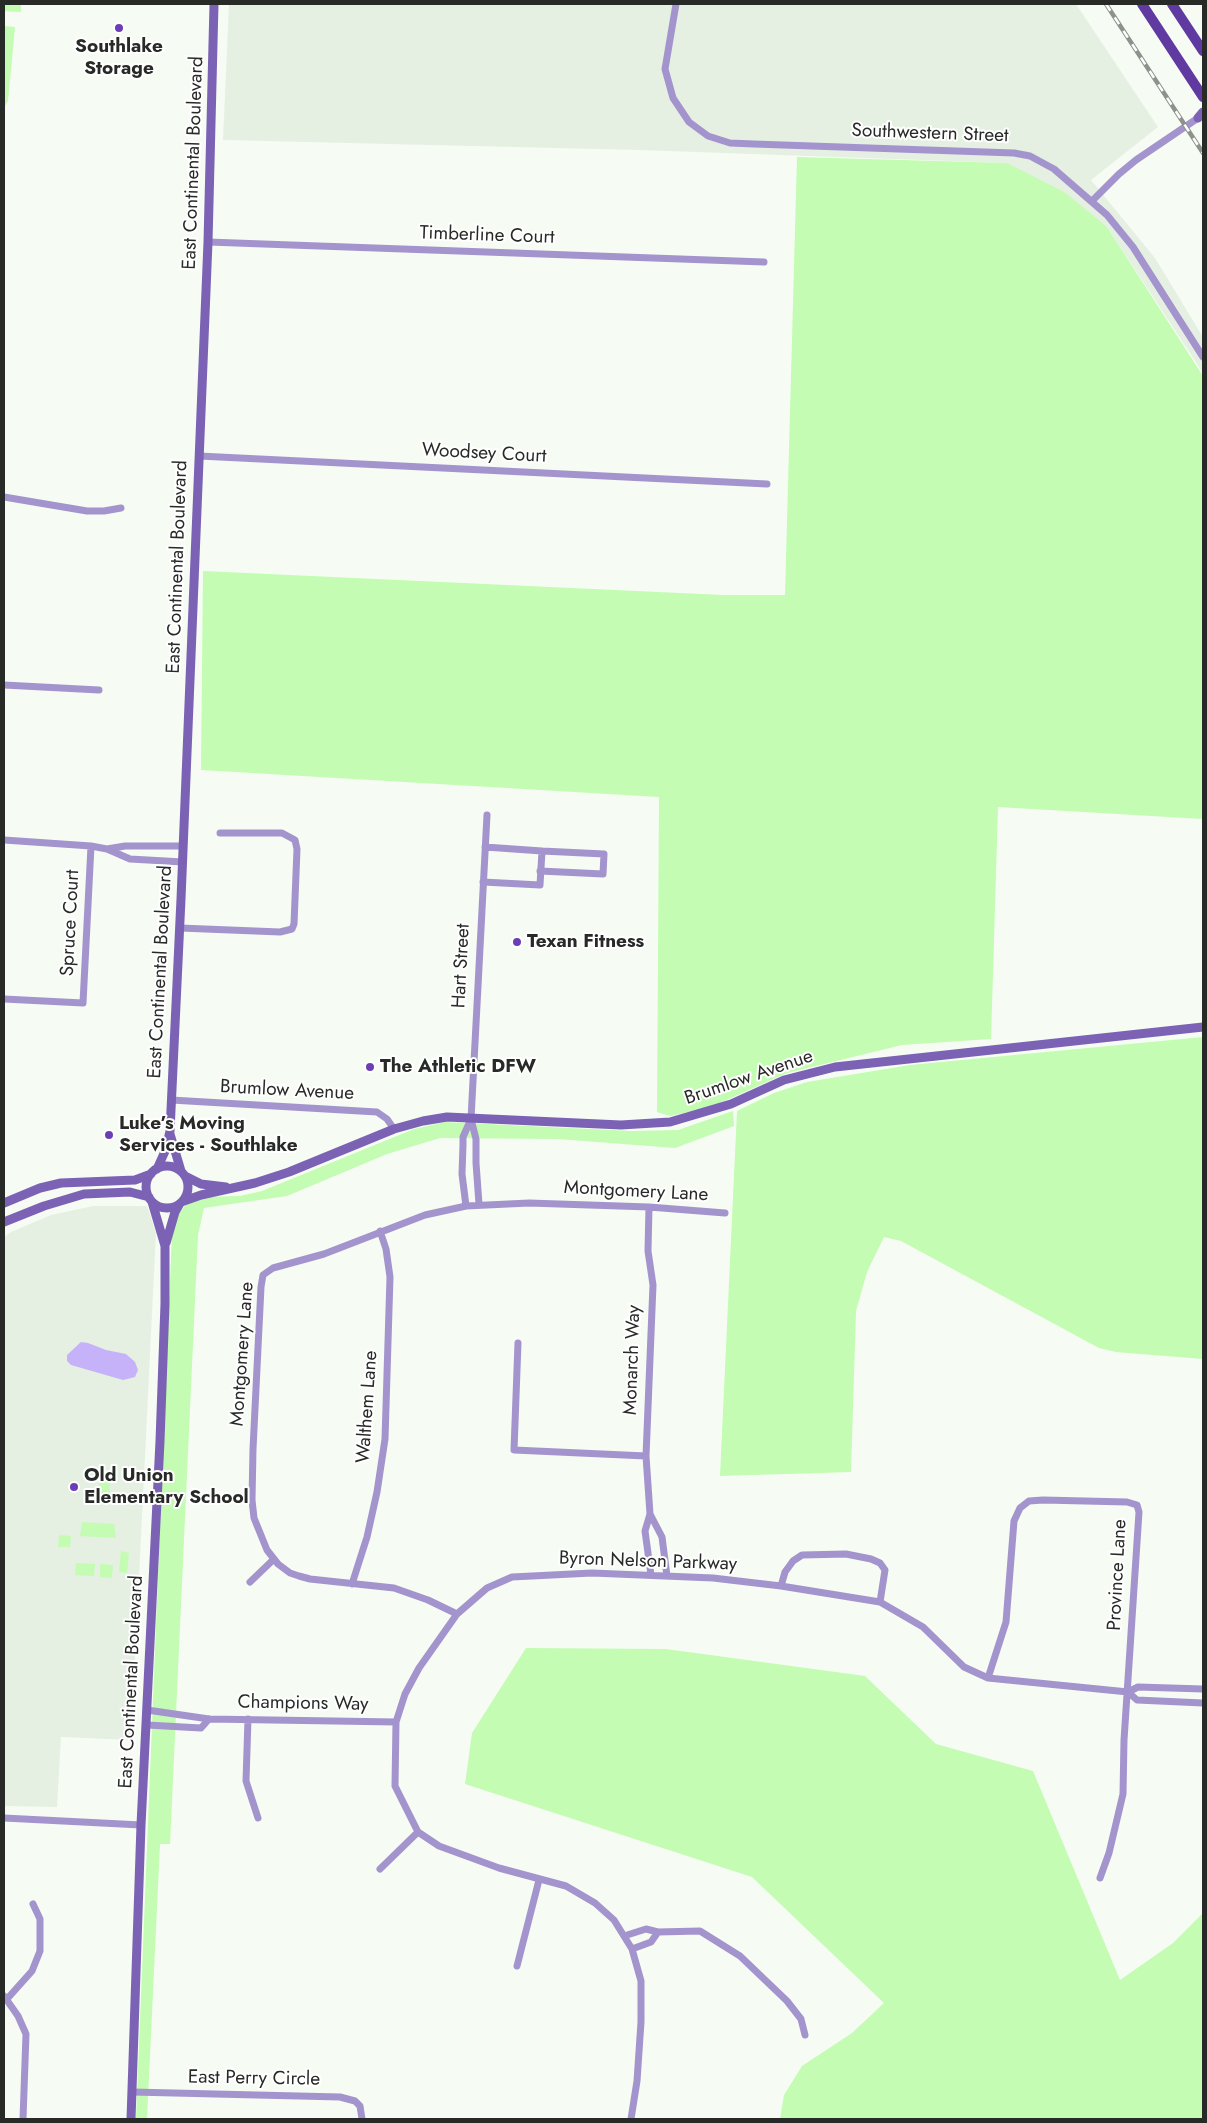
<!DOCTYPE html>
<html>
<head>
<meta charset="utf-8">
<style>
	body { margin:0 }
	#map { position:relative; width:1207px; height:2123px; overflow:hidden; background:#f6fcf4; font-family:Jost,sans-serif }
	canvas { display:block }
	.frame { position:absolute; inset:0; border:5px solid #282a28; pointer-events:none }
</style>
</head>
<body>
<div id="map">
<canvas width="1207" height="2123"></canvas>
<div class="frame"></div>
</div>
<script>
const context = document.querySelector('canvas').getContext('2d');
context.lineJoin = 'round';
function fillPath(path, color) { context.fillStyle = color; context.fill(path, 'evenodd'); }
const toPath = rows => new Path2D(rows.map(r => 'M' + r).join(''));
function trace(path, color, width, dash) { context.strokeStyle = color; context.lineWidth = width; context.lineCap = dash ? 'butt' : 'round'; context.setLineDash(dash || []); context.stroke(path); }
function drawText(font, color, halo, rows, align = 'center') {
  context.font = font + ' Jost,sans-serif'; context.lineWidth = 4; context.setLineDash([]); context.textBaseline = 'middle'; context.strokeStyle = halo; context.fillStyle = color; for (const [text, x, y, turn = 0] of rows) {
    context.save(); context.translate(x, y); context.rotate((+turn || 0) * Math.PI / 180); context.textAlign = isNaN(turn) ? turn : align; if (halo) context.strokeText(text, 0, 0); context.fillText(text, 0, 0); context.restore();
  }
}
const built = toPath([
	[229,4,1076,4,1158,127,1091,180,1155,258,1203,337,1203,373,1107,227,1007,163,638,150,223,140],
	[93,1206,147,1206,156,1233,131,1740,61,1737,57,1807,4,1806,4,1237,11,1232,51,1215]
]);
const green = toPath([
	[4,4,21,4,21,12,4,11],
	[4,26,15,27,8,101,4,108],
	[797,157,1007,163,1064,192,1107,227,1203,376,1203,819,998,807,991,1039,902,1045,787,1073,711,1107,670,1116,657,1112,659,797,201,770,203,571,723,595,785,595],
	[1203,1037,1203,1359,1116,1352,1099,1348,901,1241,884,1237,867,1272,856,1311,851,1472,720,1476,737,1111,774,1093,807,1082,910,1065],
	[733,1111,734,1126,675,1148,558,1139,440,1138,387,1154,287,1196,204,1208,198,1235,170,1844,160,1844,147,2119,136,2119,172,1232,178,1215,186,1204,203,1197,240,1196,262,1191,414,1129,445,1122,632,1131,678,1130],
	[99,1480,110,1480,109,1502,98,1502],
	[82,1522,114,1524,116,1538,80,1536],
	[59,1535,71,1536,70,1547,58,1547],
	[121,1551,129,1553,127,1573,119,1572],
	[76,1563,95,1564,94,1576,75,1575],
	[100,1564,113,1565,112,1578,100,1577],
	[526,1648,666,1649,865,1676,936,1744,1033,1771,1120,1980,1173,1943,1203,1913,1203,2119,780,2119,784,2095,802,2066,852,2033,884,2003,752,1877,465,1784,472,1733]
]);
const water = toPath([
	[81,1342,88,1343,106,1350,126,1354,135,1362,138,1370,135,1377,123,1380,71,1365,67,1361,67,1355]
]);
const street = toPath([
	[676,4,665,69,673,98,689,122,708,136,730,143,754,144,1014,153,1030,156,1054,169,1107,215,1133,247,1203,357],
	[1092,201,1119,174,1136,160,1198,118],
	[208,242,764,262],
	[199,456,767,484],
	[4,497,87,511,104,511,121,508],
	[4,685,99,690],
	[4,840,91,846,107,849,130,859,183,862],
	[107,849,125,846,183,846],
	[540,871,603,874,604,854,542,851],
	[483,882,540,885,542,851,485,847],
	[180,928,280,932,292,929,294,924,297,849,295,840,282,833,220,833],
	[4,999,83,1003,91,846],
	[171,1100,377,1112,387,1119,394,1129],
	[471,1119,476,1139,476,1163,479,1204],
	[466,1206,462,1174,463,1145,463,1137,471,1119,487,815],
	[649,1207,648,1251,653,1285,646,1456,650,1514,662,1537,667,1576],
	[518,1343,514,1450,646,1456],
	[650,1514,645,1531,651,1575],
	[250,1582,274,1559],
	[352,1584,367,1537,377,1492,385,1439,390,1277,386,1249,380,1231],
	[781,1586,785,1572,793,1561,802,1555,846,1554,871,1559,880,1563,885,1570,880,1602],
	[457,1614,428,1600,394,1588,310,1579,299,1576,290,1573,278,1564,267,1550,254,1518,252,1500,253,1449,261,1287,263,1275,273,1268,324,1254,425,1215,466,1206,529,1203,649,1207,725,1213],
	[988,1678,1006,1622,1014,1521,1020,1508,1029,1501,1043,1500,1127,1502,1137,1505,1139,1512,1124,1740,1123,1794,1109,1853,1100,1878],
	[1128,1692,1138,1687,1203,1689],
	[147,1710,209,1719,396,1722],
	[248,1719,246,1781,258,1818],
	[147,1725,201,1728,209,1719],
	[4,1818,141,1825],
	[380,1869,418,1832],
	[624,1936,646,1929,658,1932,700,1931,740,1956,787,2001,801,2019,805,2035],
	[632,1949,651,1942,658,1932],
	[517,1966,539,1880],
	[4,1996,18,2016,26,2034,23,2119],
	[7,1999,32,1971,40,1951,40,1919,33,1904],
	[132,2092,340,2097,355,2101,360,2106,362,2119],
	[631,2119,637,2081,641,2022,641,1981,632,1949,614,1920,595,1903,566,1886,499,1868,439,1846,418,1832,395,1786,396,1722,405,1694,419,1668,457,1614,487,1588,512,1577,592,1573,713,1578,781,1586,880,1602,923,1627,964,1667,988,1678,1128,1692,1137,1700,1203,1703]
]);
const secondary = toPath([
	[1198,118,1203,112],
	[170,1134,181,1171],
	'146 1187a21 21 0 1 1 42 0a21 21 0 1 1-42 0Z',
	[157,1169,166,1149,170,1131,181,899,208,242,214,4],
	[185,1176,201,1184,226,1187],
	[184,1201,201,1195,255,1183,289,1172,394,1129,423,1121,447,1117,621,1125,670,1122,731,1104,784,1080,835,1067,1203,1027],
	[4,1203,40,1188,61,1183,135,1180,151,1174],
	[4,1222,44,1206,84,1194,130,1192,149,1197],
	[166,1243,175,1212,179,1205],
	[131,2119,141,1825,160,1441,165,1304,165,1246,152,1202]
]);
const primary = toPath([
	[1142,4,1203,97],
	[1172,4,1203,51]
]);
const rail = toPath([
	[1106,4,1203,153]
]);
const markers = [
	[119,28,5,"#6c3eb6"],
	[517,942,5,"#6c3eb6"],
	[370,1067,5,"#6c3eb6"],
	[109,1135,5,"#6c3eb6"],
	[74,1487,5,"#6c3eb6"]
];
const poiNames = [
	["Southlake",119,47,"center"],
	["Storage",119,69,"center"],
	["Texan Fitness",527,942],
	["The Athletic DFW",380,1067],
	["Luke’s Moving",119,1124],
	["Services - Southlake",119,1146],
	["Old Union",84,1476],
	["Elementary School",84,1498]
];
const streetNames = [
	["Southwestern Street",930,134,2],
	["East Continental Boulevard",194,163,-88],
	["Timberline Court",487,236,2],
	["Woodsey Court",484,454,3],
	["East Continental Boulevard",178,567,-88],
	["Spruce Court",71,923,-87],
	["Hart Street",462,966,-87],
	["East Continental Boulevard",161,972,-87],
	["Brumlow Avenue",749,1078,-19],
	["Brumlow Avenue",287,1091,3],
	["Montgomery Lane",636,1192,3],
	["Montgomery Lane",243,1354,-86],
	["Monarch Way",633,1360,-88],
	["Walthem Lane",368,1407,-86],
	["Byron Nelson Parkway",648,1562,2],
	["Province Lane",1118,1575,-87],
	["East Continental Boulevard",132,1682,-87],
	["Champions Way",303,1704,1],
	["East Perry Circle",254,2079,1]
];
fillPath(built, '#e5f0e2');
fillPath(green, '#c3fcb2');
fillPath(water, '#c5b2f8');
trace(street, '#a494cd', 7);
trace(secondary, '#7c62b4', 9);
trace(primary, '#603aa0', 10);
trace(rail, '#8e928d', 4.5);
trace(rail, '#fff', 2.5, [8]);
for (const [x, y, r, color] of markers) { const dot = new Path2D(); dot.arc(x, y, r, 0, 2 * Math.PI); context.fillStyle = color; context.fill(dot); trace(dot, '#fff', 2); }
drawText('bold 19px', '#282a28', '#fff', poiNames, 'left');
drawText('19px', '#282a28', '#fff', streetNames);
</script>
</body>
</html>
